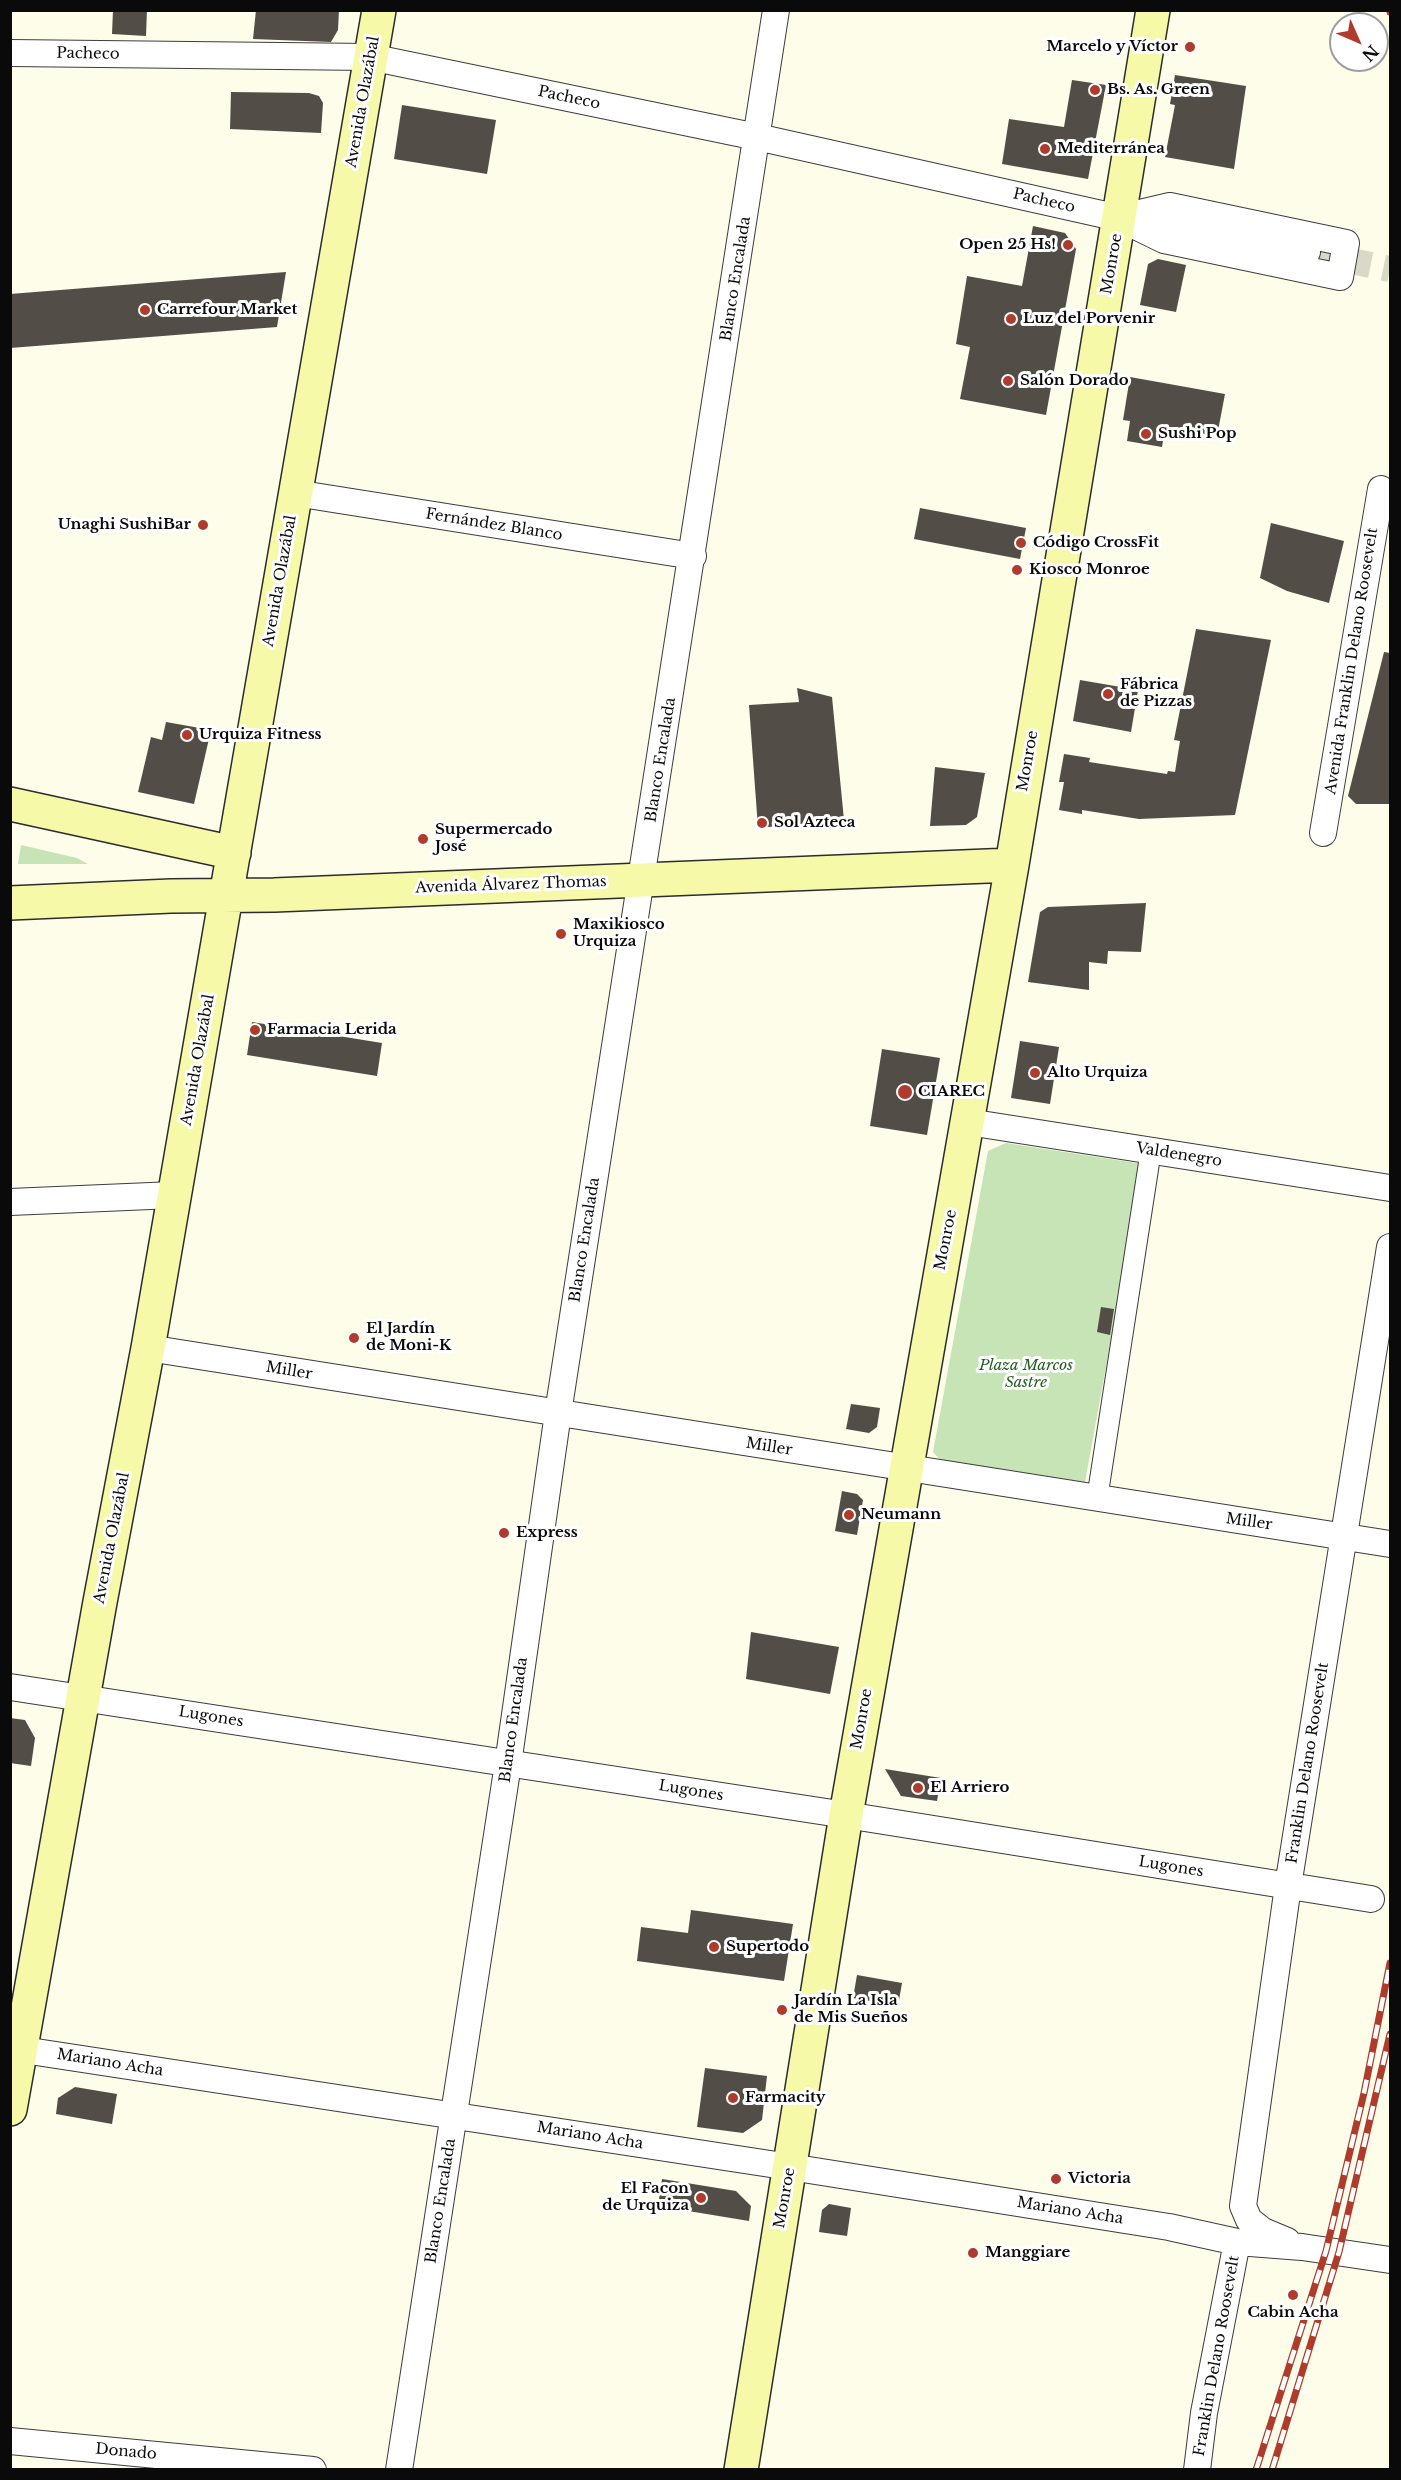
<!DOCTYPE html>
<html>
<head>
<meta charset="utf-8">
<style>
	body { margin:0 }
	#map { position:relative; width:1401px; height:2480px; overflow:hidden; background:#fdfde9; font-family:"Libre Baskerville",serif }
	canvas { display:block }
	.frame { position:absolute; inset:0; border:12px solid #0a0a0a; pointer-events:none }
	.north { position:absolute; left:1329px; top:12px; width:60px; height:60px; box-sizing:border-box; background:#fff; border:2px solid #9d9d9d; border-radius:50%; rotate:135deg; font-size:16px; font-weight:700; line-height:24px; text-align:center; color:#0a0a0a }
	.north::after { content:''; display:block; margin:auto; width:21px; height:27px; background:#af3b2d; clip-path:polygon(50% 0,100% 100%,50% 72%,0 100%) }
</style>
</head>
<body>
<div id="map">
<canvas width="1401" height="2480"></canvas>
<div class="frame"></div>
<div class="north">N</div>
</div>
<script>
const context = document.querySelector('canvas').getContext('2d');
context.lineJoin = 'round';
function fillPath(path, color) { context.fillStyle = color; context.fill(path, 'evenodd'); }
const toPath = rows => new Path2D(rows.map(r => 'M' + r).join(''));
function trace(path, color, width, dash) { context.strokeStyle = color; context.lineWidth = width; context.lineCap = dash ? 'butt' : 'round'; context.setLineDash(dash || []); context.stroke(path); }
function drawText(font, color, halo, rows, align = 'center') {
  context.font = font + ' "Libre Baskerville",serif'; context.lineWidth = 6; context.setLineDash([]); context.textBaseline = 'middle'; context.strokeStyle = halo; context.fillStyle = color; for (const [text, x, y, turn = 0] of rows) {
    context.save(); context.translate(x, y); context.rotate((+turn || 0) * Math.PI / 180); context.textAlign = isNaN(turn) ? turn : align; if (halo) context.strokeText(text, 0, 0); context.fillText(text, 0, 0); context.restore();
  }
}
const green = toPath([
	[21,845,77,858,88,864,18,864],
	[1006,1143,1143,1164,1085,1482,942,1462,933,1452,988,1151]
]);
const building = toPath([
	[113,10,147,10,146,36,112,34],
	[256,10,339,10,338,30,331,42,253,39],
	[1175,75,1246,86,1234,169,1165,157,1175,105,1170,104],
	[1072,80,1106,85,1088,179,1002,164,1009,119,1064,127],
	[231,92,309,93,319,96,323,103,321,133,230,129],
	[402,105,496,120,487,174,394,159],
	[1033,226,1065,233,1076,249,1046,415,960,399,970,347,956,344,967,276,1022,286],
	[1158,259,1186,265,1176,312,1140,305,1148,264],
	[286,272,277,327,10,348,10,294],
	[1130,377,1225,394,1217,436,1165,427,1162,447,1127,441,1130,421,1123,420],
	[920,508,1026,528,1020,559,914,539],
	[1271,523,1344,541,1329,603,1287,591,1260,578],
	[1196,629,1271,640,1235,815,1139,819,1082,810,1082,814,1059,810,1064,782,1059,782,1064,754,1090,758,1089,762,1167,774,1168,771,1175,772,1180,741,1174,740],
	[1384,652,1390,653,1390,804,1356,804,1348,796],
	[1080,680,1138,690,1131,732,1073,721],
	[797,688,832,697,844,820,758,828,749,705,799,702],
	[166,722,211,730,194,804,138,792,151,737,162,740],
	[935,767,985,773,977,817,966,825,930,826],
	[1146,903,1141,952,1108,951,1107,964,1089,962,1089,990,1028,982,1040,912,1048,907],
	[252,1022,382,1043,377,1076,247,1055],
	[1020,1041,1059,1047,1050,1104,1011,1098],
	[882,1049,940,1058,927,1135,870,1126],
	[1101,1307,1114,1309,1110,1335,1097,1332],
	[851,1404,880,1408,877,1427,869,1433,846,1429],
	[842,1491,857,1494,863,1500,857,1535,835,1531],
	[751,1632,839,1647,830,1694,746,1679],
	[10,1718,25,1720,35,1738,31,1766,10,1763],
	[885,1769,941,1778,937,1801,901,1796],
	[691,1910,793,1924,784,1981,637,1961,641,1927,688,1933],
	[857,1975,902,1983,898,2006,853,1998],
	[705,2068,767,2076,762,2120,743,2133,697,2127],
	[75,2087,117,2094,112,2124,56,2114,58,2098],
	[662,2179,736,2191,751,2206,749,2221,658,2206],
	[829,2204,851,2208,847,2236,819,2232,822,2210]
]);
const minorTunnel = toPath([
	[1307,252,1390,269]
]);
const pedestrian = toPath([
	[1097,1499,1151,1150]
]);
const minor = toPath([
	[10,53,370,57,757,137,1119,218,1165,224,1307,252],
	[1170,206,1346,243,1340,277,1164,240,1119,218,1170,206],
	[295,493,693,556],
	[1323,833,1381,489],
	[968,1122,1390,1188],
	[10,1202,174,1195],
	[148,1348,1390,1544],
	[10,1687,846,1815,1371,1899],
	[10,2048,790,2167,1169,2227,1237,2242,1302,2247,1390,2260],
	[1287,2241,1263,2231,1249,2220,1243,2206,1288,1886,1390,1247],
	[10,2441,313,2470],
	[399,2470,508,1764,558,1413,776,10],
	[1197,2470,1204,2413,1237,2242]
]);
const secondary = toPath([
	[10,804,234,853],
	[10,903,171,896,274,895,1012,865],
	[10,2109,100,1602,148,1348,379,10],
	[741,2470,846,1815,1012,865,1153,10]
]);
const rail = toPath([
	[1390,10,1390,12],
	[1256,2470,1326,2251,1364,2093,1390,1963],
	[1272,2470,1339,2252,1390,2034]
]);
const markers = [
	[1190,47,6,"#af3b2d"],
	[1095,90,6,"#af3b2d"],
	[1045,149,6,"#af3b2d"],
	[1068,245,6,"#af3b2d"],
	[145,310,6,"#af3b2d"],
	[1011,319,6,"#af3b2d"],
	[1008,381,6,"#af3b2d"],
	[1146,434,6,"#af3b2d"],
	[203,525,6,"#af3b2d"],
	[1021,543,6,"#af3b2d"],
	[1017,570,6,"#af3b2d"],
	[1108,694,6,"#af3b2d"],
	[187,735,6,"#af3b2d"],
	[762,823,6,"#af3b2d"],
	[423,839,6,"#af3b2d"],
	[561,934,6,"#af3b2d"],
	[255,1030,6,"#af3b2d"],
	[1035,1073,6,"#af3b2d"],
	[905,1092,8,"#af3b2d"],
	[354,1338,6,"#af3b2d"],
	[849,1515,6,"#af3b2d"],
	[504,1533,6,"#af3b2d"],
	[918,1788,6,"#af3b2d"],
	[714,1947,6,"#af3b2d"],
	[782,2010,6,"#af3b2d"],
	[733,2098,6,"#af3b2d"],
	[1056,2179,6,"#af3b2d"],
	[701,2198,6,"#af3b2d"],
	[973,2253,6,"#af3b2d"],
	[1293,2295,6,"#af3b2d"]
];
const poiNames = [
	["Marcelo y Víctor",1178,47,"right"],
	["Bs. As. Green",1107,90],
	["Mediterránea",1057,149],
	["Open 25 Hs!",1056,245,"right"],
	["Carrefour Market",157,310],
	["Luz del Porvenir",1023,319],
	["Salón Dorado",1020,381],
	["Sushi Pop",1158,434],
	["Unaghi SushiBar",191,525,"right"],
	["Código CrossFit",1033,543],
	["Kiosco Monroe",1029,570],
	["Fábrica",1120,685],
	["de Pizzas",1120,702],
	["Urquiza Fitness",199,735],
	["Sol Azteca",774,823],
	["Supermercado",435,830],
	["José",435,847],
	["Maxikiosco",573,925],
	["Urquiza",573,942],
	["Farmacia Lerida",267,1030],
	["Alto Urquiza",1047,1073],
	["CIAREC",918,1092],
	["El Jardín",366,1329],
	["de Moni-K",366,1346],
	["Neumann",861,1515],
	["Express",516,1533],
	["El Arriero",930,1788],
	["Supertodo",726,1947],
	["Jardín La Isla",794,2001],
	["de Mis Sueños",794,2018],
	["Farmacity",745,2098],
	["Victoria",1068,2179],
	["El Facon",689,2189,"right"],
	["de Urquiza",689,2206,"right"],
	["Manggiare",985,2253],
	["Cabin Acha",1293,2313,"center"]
];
const streetNames = [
	["Pacheco",88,54,1],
	["Pacheco",569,98,12],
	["Avenida Olazábal",363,102,-80],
	["Pacheco",1044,201,13],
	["Monroe",1112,264,-80],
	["Blanco Encalada",736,279,-81],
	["Fernández Blanco",494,525,9],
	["Avenida Olazábal",280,581,-80],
	["Avenida Franklin Delano Roosevelt",1352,661,-81],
	["Blanco Encalada",661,760,-81],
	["Monroe",1028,761,-80],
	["Avenida Álvarez Thomas",511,885,-2],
	["Avenida Olazábal",198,1060,-80],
	["Valdenegro",1179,1155,9],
	["Blanco Encalada",585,1240,-81],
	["Monroe",946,1240,-79],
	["Miller",289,1371,9],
	["Miller",769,1447,9],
	["Miller",1249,1522,8],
	["Avenida Olazábal",112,1538,-79],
	["Lugones",211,1717,9],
	["Monroe",862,1719,-80],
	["Blanco Encalada",514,1720,-82],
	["Franklin Delano Roosevelt",1308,1763,-81],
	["Lugones",691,1791,9],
	["Lugones",1171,1867,9],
	["Mariano Acha",110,2063,9],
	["Mariano Acha",590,2136,9],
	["Monroe",785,2198,-80],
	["Blanco Encalada",441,2201,-81],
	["Mariano Acha",1070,2211,9],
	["Franklin Delano Roosevelt",1217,2356,-80],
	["Donado",126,2452,5]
];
const parkNames = [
	["Plaza Marcos",1026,1366],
	["Sastre",1026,1383]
];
fillPath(green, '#c7e4b6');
fillPath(building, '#524d47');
trace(minorTunnel, '#d9d9c8', 26, [26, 13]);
trace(pedestrian, '#3d3d3d', 22);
trace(minor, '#3d3d3d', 28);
trace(secondary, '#2c2c2c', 36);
trace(pedestrian, '#fff', 20);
trace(minor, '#fff', 26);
trace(secondary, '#f5f9a8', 33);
trace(rail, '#af3b2d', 7);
trace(rail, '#fff', 4.5, [14]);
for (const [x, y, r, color] of markers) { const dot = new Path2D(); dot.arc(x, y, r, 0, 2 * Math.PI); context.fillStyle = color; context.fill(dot); trace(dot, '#fff', 2); }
drawText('bold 15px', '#0a0a0a', '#fff', poiNames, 'left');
drawText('15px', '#0a0a0a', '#fff', streetNames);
drawText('italic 15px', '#235c20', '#fff', parkNames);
</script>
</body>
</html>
